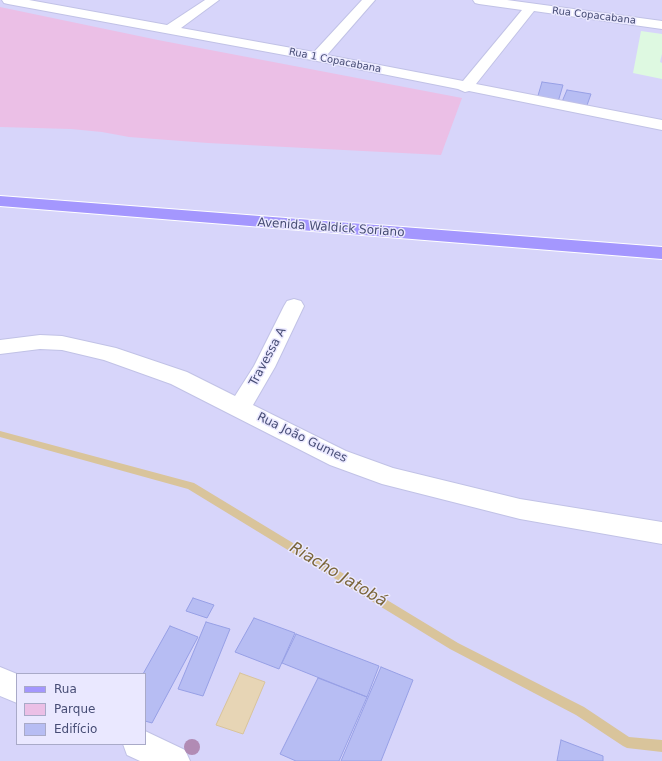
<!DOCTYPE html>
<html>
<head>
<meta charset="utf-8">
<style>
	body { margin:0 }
	#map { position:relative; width:662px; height:761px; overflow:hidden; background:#e4e1fd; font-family:"DejaVu Sans",sans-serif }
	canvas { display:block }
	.legend { position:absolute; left:16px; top:673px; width:130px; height:72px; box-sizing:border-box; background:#eae8ff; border:1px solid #a9aac8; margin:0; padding:5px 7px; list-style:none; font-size:12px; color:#474d75 }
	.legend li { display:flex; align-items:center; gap:8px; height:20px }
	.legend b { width:20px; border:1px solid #a9aac8 }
</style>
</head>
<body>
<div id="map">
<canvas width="662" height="761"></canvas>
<ul class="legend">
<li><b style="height:5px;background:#a497fe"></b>Rua</li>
<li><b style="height:11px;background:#ebbfe6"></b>Parque</li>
<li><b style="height:11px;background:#b7bdf3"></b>Edifício</li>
</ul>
</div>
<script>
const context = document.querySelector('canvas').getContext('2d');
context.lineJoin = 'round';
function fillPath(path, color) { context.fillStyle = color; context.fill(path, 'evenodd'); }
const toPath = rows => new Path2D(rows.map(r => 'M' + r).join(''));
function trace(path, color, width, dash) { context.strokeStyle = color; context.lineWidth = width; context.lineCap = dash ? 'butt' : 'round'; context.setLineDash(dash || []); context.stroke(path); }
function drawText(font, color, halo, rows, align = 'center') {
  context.font = font + ' "DejaVu Sans",sans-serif'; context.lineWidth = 3; context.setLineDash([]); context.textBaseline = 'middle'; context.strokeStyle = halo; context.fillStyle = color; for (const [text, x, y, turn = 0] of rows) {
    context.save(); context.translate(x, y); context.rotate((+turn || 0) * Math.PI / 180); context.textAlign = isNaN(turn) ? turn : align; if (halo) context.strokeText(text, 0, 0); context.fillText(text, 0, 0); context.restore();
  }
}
const residential = toPath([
	[0,0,662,0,662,761,0,761],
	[17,674,145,674,145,744,17,744]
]);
const education = toPath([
	[641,31,662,34,662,54,660,62,662,63,662,79,633,73]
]);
const green = toPath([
	[0,7,158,40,462,98,441,155,208,143,129,137,102,132,71,129,0,127]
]);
const water = toPath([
	[240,673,265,682,243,734,216,725,240,673]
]);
const stream = toPath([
	[0,431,194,483,458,643,584,707,629,737,662,740,662,752,627,748,623,746,576,715,450,649,188,489,0,437,0,431]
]);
const building = toPath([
	[542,82,563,85,558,102,537,99,542,82],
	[567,90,591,94,586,108,561,104,567,90],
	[193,598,214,605,207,618,186,611,193,598],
	[254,618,295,633,279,669,235,652,254,618],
	[206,622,230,629,203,696,178,689,206,622],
	[170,626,198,637,152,723,145,721,145,674,143,674,170,626],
	[296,634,379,666,367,697,282,663,296,634],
	[381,667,413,680,381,761,341,761,381,667],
	[318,678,367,697,339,761,296,761,280,754,318,678],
	[561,740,603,756,603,761,557,761,561,740]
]);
const minor = toPath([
	[2,0,29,0,167,25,205,0,219,0,181,28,314,52,362,0,375,0,327,55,463,81,522,10,479,4,475,3,473,0,507,0,662,21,662,29,534,11,476,84,662,120,662,130,469,91,465,92,458,89,317,61,8,4,4,3,2,0],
	[294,299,301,301,304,306,275,367,253,405,346,451,393,468,520,499,662,522,662,544,520,519,382,484,330,465,171,384,104,360,62,350,40,349,0,354,0,340,40,335,62,336,116,348,187,372,235,396,254,366,284,306,287,301,294,299],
	[0,667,17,674,17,703,0,696,0,667],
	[145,731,185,750,190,761,140,761,127,755,123,744,145,744,145,731]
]);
const major = toPath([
	[0,196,662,247,662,259,0,206,0,196]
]);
const trees = [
	[192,747]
];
const farStreetnames = [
	["Rua Copacabana",594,16,7],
	["Rua 1 Copacabana",335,61,11]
];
const streetNames = [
	["Avenida Waldick Soriano",331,228,4],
	["Travessa A",268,357,-62],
	["Rua João Gumes",302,438,26]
];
const nearWaternames = [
	["Riacho Jatobá",338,575,31]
];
fillPath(residential, '#d7d5fa');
fillPath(education, '#def9e1');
fillPath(green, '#ebbfe6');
fillPath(water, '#e7d5b5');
trace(water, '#d9c49b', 1);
fillPath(stream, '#d9c49b');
fillPath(building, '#b7bdf3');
trace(building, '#97a0e6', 1);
trace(minor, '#c1c2e6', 2);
trace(major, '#fff', 2);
fillPath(minor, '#fff');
fillPath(major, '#a497fe');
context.fillStyle = '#b18bb4';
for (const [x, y] of trees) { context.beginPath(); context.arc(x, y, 8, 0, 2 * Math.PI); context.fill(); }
drawText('10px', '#474d75', '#eae8ff', farStreetnames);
drawText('12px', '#474d75', '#eae8ff', streetNames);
drawText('italic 16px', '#7b663a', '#eae8ff', nearWaternames);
</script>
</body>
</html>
